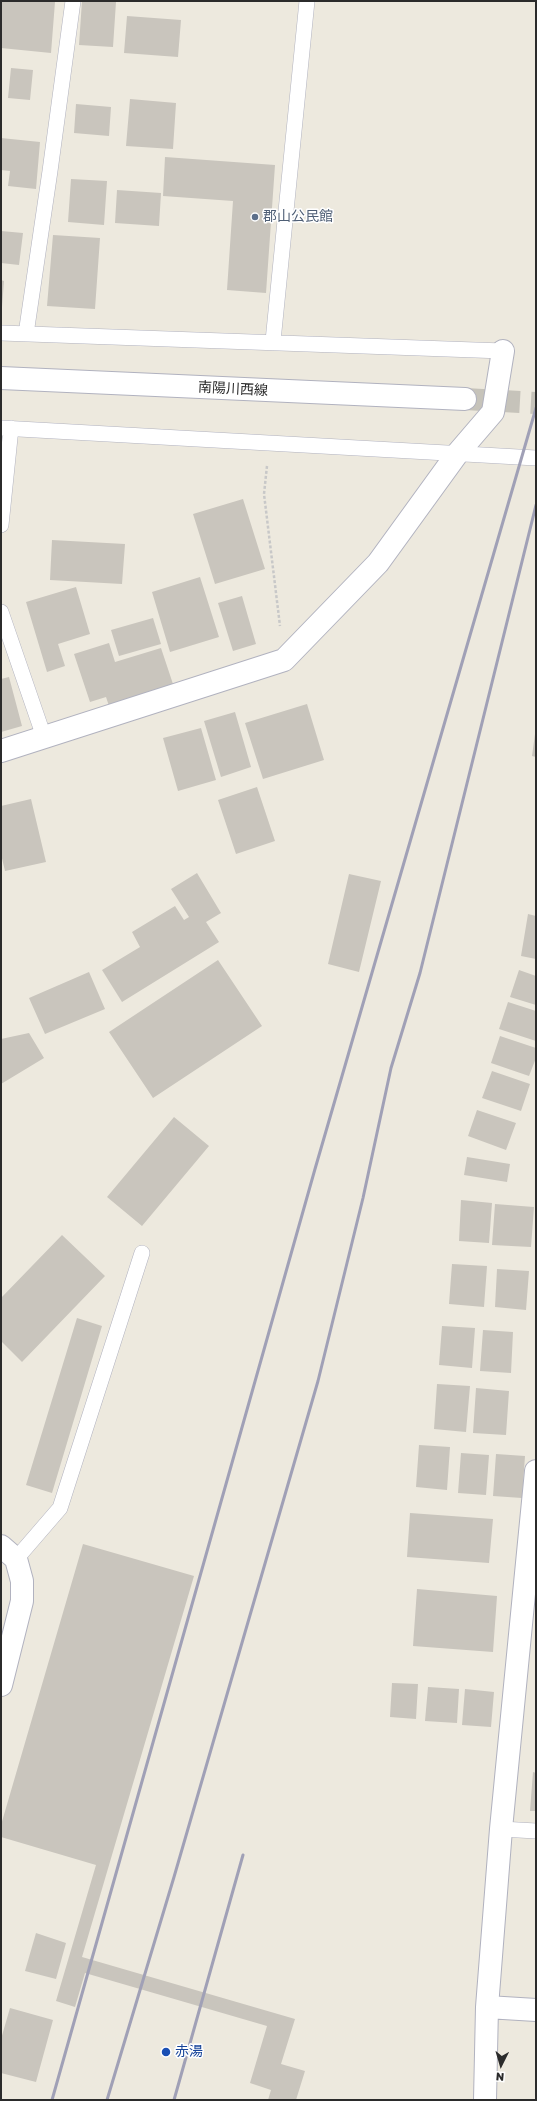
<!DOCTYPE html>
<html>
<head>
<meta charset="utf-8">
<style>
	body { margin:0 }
	#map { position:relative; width:537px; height:2101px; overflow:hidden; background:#ede9de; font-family:"Golos Text",sans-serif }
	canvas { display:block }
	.frame { position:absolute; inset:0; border:2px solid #2b2b2b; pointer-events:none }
	.north { position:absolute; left:481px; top:2045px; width:40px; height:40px; -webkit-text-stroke:3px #fff; paint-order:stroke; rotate:185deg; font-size:11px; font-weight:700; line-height:16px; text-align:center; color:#2b2b2b }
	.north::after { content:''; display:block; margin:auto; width:14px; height:18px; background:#2b2b2b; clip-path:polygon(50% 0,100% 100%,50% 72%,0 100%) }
</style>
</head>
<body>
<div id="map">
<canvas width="537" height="2101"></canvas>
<div class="frame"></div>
<div class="north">N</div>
</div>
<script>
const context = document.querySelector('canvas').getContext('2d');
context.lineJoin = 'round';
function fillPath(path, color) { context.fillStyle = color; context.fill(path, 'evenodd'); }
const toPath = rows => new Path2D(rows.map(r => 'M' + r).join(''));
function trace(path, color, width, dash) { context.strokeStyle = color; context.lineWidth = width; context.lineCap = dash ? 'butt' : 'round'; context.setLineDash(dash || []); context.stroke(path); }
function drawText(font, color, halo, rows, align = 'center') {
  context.font = font + ' "Golos Text","Noto Sans JP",sans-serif'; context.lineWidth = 3; context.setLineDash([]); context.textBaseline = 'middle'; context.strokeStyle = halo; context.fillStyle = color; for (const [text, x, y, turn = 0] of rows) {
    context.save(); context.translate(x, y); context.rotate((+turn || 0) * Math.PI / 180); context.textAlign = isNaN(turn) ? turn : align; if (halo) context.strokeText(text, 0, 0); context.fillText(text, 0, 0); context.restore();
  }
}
const building = toPath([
	[1,1,55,2,51,53,1,48],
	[82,1,116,2,113,47,79,45],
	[127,16,181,20,178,57,124,53],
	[11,68,33,70,30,100,8,98],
	[130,99,176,103,173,149,126,146],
	[76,104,111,107,109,136,74,133],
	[1,138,40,142,36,189,8,186,10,171,1,170],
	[165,157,275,165,266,293,227,290,233,201,163,196],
	[71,179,107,181,104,225,68,222],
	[117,190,161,193,159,226,115,223],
	[1,231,23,233,19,265,1,263],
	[53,235,100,238,95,309,47,306],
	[1,280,4,281,2,307,1,307],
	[243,499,265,569,215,584,193,514],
	[52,540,125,544,122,584,50,580],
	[200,577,219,637,170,652,152,592],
	[76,587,90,634,58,644,65,666,47,672,26,602],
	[242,596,256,644,233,651,218,603],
	[153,618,161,644,119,656,111,630],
	[109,643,115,662,161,648,174,687,109,706,106,697,90,702,74,654],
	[9,677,22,726,1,732,1,679],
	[307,704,324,760,263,779,245,723],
	[235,712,251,767,221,777,204,721],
	[201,728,216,780,178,791,163,738],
	[535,734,536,734,536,757,532,756],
	[257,787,275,841,236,854,218,800],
	[31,799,46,862,5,871,1,854,1,806],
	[197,873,221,913,206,922,219,942,122,1002,102,970,140,947,132,932,175,906,184,920,189,917,171,889],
	[349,874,381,881,359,972,328,964],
	[528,914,536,916,536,959,521,956],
	[218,960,262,1026,153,1098,109,1032],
	[519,970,536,976,536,1005,510,997],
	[89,972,105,1009,45,1034,29,998],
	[508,1002,536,1011,536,1041,499,1029],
	[29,1033,44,1058,1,1084,1,1039],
	[500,1036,536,1048,536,1058,529,1076,491,1063],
	[492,1071,530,1084,521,1111,482,1098],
	[477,1110,516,1123,506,1150,468,1136],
	[174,1117,209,1146,142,1226,107,1197],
	[467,1157,510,1164,507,1182,464,1175],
	[461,1200,492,1203,489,1243,459,1241],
	[495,1204,534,1207,531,1247,492,1245],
	[62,1235,105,1276,22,1362,1,1341,1,1298],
	[452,1264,487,1266,484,1307,449,1304],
	[497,1269,529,1271,526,1310,495,1307],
	[77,1318,102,1326,52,1493,26,1485],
	[442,1326,475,1328,472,1368,439,1365],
	[483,1330,513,1332,511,1373,480,1371],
	[437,1384,470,1386,466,1432,434,1429],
	[476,1388,509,1391,506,1435,473,1433],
	[419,1445,450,1447,447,1490,416,1487],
	[461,1453,489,1455,486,1495,458,1493],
	[496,1454,525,1456,522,1498,493,1496],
	[410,1513,493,1519,489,1563,407,1557],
	[83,1544,194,1576,82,1957,295,2019,281,2064,305,2071,296,2100,268,2100,271,2090,250,2083,267,2026,85,1973,75,2007,56,2001,96,1865,1,1837,1,1825],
	[417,1589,497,1596,493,1652,413,1646],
	[392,1683,418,1684,416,1719,390,1717],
	[428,1687,459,1689,457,1723,425,1721],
	[465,1689,494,1692,491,1727,462,1725],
	[533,1772,536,1773,536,1811,530,1811],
	[36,1933,66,1943,56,1979,25,1971],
	[10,2008,53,2020,36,2082,1,2073,1,2039]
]);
const secondaryTunnel = toPath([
	[465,399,536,403]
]);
const path = toPath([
	[267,466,264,494,280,626]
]);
const lane = toPath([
	[1,333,503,351],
	[26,334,50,171,73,1],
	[273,341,307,1],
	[1,428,536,458],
	[1,525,11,428],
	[1,612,44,737],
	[16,1559,60,1508,142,1253],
	[501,1829,536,1831]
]);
const street = toPath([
	[1,751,284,660,378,563,457,454,493,412,503,351],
	[1,1546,16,1559,22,1581,22,1601,1,1685],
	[487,2007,536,2010],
	[485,2100,487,2007,501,1829,536,1471]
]);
const secondary = toPath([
	[1,378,465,399]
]);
const rail = toPath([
	[52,2100,315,1169,536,408],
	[107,2100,174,1877,318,1381,363,1198,391,1068,420,973,536,505],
	[174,2100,243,1855]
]);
const markers = [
	[255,217,4,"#5c6f8a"],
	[166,2052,5,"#1a4fb4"]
];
const serviceNames = [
	["郡山公民館",263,217]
];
const streetNames = [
	["南陽川西線",233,389,3]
];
const transitNames = [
	["赤湯",175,2052]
];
fillPath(building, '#c9c5bd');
trace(secondaryTunnel, '#c6c3ba', 22, [22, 11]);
trace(lane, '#b1b2bf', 16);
trace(street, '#b1b2bf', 24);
trace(secondary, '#b1b2bf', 24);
trace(path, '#c8c8c8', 2.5, [3, 2]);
trace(lane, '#fff', 15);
trace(street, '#fff', 22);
trace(secondary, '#fff', 22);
trace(rail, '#a0a0b6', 3);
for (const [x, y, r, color] of markers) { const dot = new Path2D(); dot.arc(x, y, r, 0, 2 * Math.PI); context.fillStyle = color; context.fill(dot); trace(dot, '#fff', 1.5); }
drawText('14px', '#4e5e75', '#fff', serviceNames, 'left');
drawText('14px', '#2b2b2b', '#fff', streetNames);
drawText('14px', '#164399', '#fff', transitNames, 'left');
</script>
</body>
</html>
